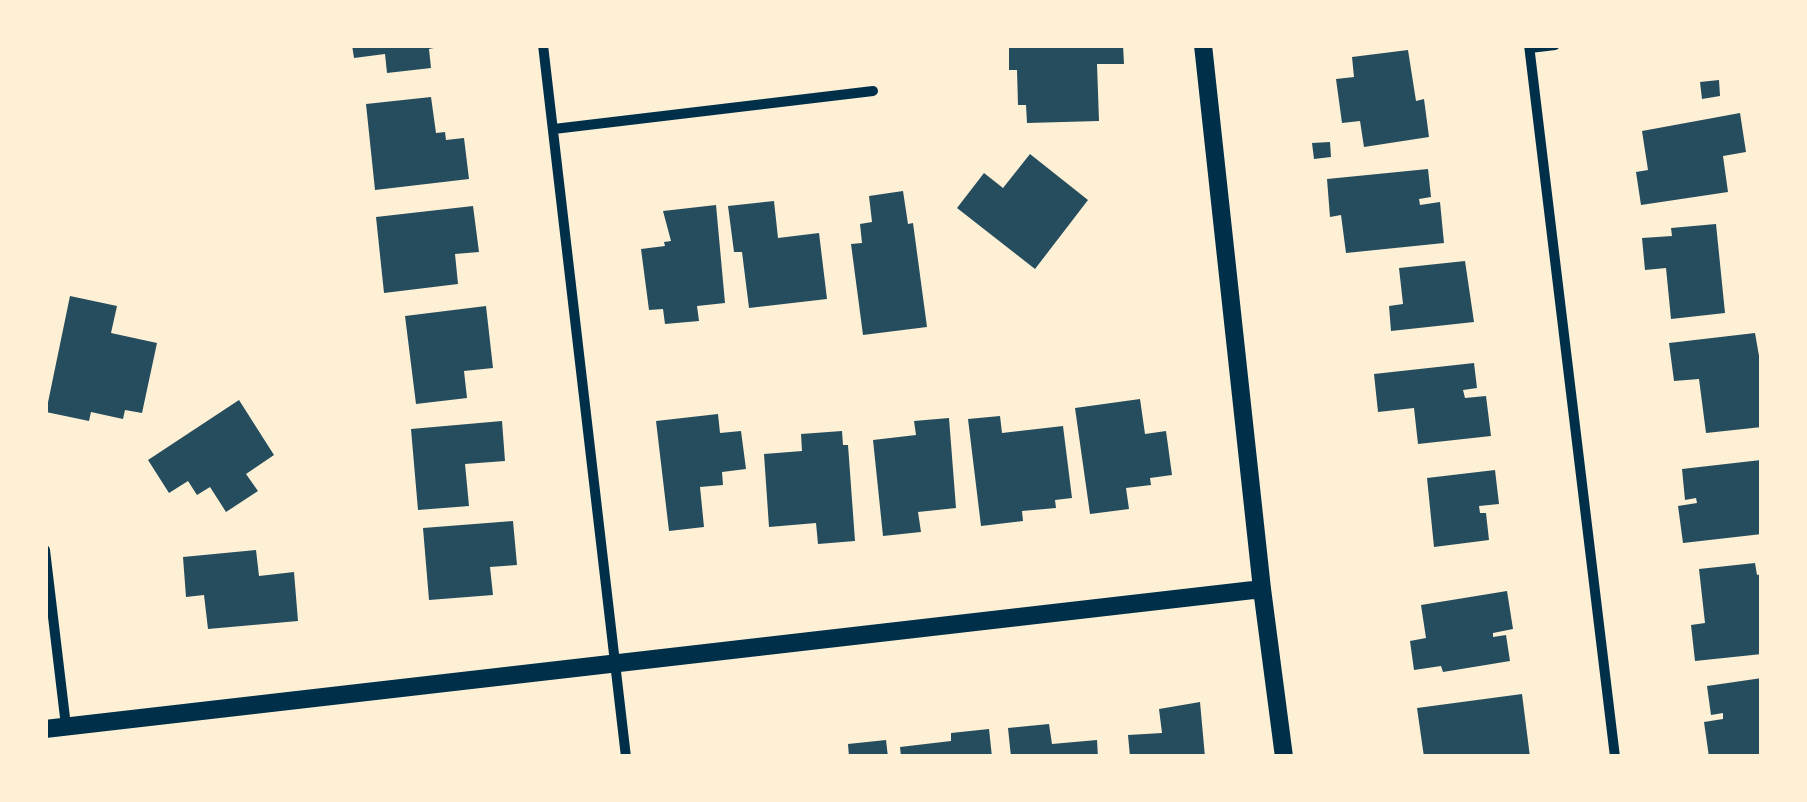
<!DOCTYPE html>
<html>
<head>
<meta charset="utf-8">
<style>
	body { margin:0 }
	#map { position:relative; width:1807px; height:802px; overflow:hidden; background:#fdf0d5; font-family:"Roboto Condensed",sans-serif }
	canvas { display:block }
	.frame { position:absolute; inset:0; border:48px solid #fdf0d5; pointer-events:none }
</style>
</head>
<body>
<div id="map">
<canvas width="1807" height="802"></canvas>
<div class="frame"></div>
</div>
<script>
const context = document.querySelector('canvas').getContext('2d');
context.lineJoin = 'round';
function fillPath(path, color) { context.fillStyle = color; context.fill(path, 'evenodd'); }
const toPath = rows => new Path2D(rows.map(r => 'M' + r).join(''));
function trace(path, color, width, dash) { context.strokeStyle = color; context.lineWidth = width; context.lineCap = dash ? 'butt' : 'round'; context.setLineDash(dash || []); context.stroke(path); }
const building = toPath([
	[352,45,439,45,439,47,429,49,431,68,387,73,385,54,354,58],
	[1009,45,1123,45,1124,64,1097,64,1099,121,1027,123,1026,105,1018,105,1017,70,1009,70],
	[1408,50,1416,101,1424,99,1429,137,1364,147,1360,121,1342,123,1336,79,1354,77,1352,57],
	[1719,80,1720,96,1702,99,1700,82],
	[431,97,436,133,445,132,446,140,464,138,469,179,375,190,366,104],
	[1740,113,1746,152,1723,156,1728,192,1641,205,1636,172,1648,170,1642,131],
	[1330,142,1331,157,1314,159,1312,143],
	[1030,154,1088,200,1035,269,957,208,984,173,1003,188],
	[1428,169,1431,197,1419,199,1420,205,1440,202,1444,243,1346,253,1341,215,1330,217,1327,179],
	[903,191,908,224,913,223,927,327,863,335,851,244,862,243,860,224,872,222,869,196],
	[774,201,778,238,819,233,827,299,749,308,742,252,734,252,728,206],
	[716,205,725,303,697,306,699,321,665,324,663,309,649,310,641,249,665,246,664,242,671,241,663,211],
	[473,206,479,252,455,254,458,284,384,293,376,217],
	[1716,224,1725,313,1671,319,1666,268,1645,270,1642,238,1672,236,1671,228],
	[1465,261,1474,322,1391,331,1389,306,1403,304,1399,268],
	[70,296,117,306,111,333,157,343,142,413,125,410,123,419,91,412,89,421,46,412],
	[486,306,493,368,464,371,467,398,416,404,405,316],
	[1755,333,1762,373,1762,427,1706,433,1699,379,1674,381,1669,343],
	[1474,363,1477,388,1463,390,1465,398,1486,396,1491,436,1418,444,1414,408,1378,412,1374,374],
	[1140,399,1145,434,1166,431,1172,475,1150,478,1151,485,1126,488,1129,509,1090,514,1075,408],
	[239,400,274,455,246,474,258,491,226,512,210,487,197,495,188,481,169,493,148,460],
	[718,414,720,433,741,431,746,469,722,472,723,485,700,487,704,527,669,531,656,421],
	[1000,416,1002,433,1063,426,1072,498,1055,500,1056,508,1022,511,1023,521,981,526,968,419],
	[949,418,956,508,918,512,921,532,883,536,873,440,916,435,914,421],
	[502,421,505,461,465,464,469,506,418,510,411,429],
	[842,431,843,445,848,445,855,541,818,544,816,523,769,527,764,454,802,451,801,434],
	[1761,460,1762,534,1683,543,1678,506,1697,503,1696,498,1685,500,1682,469],
	[1495,470,1499,504,1479,506,1480,513,1486,513,1489,540,1434,547,1427,478],
	[513,521,517,565,490,567,493,595,429,600,423,528],
	[256,550,259,576,294,572,298,621,208,629,204,595,186,597,183,557],
	[1755,563,1757,575,1762,574,1762,654,1695,661,1691,625,1705,623,1699,569],
	[1507,591,1513,629,1493,633,1493,637,1506,635,1510,661,1443,672,1441,666,1414,670,1410,641,1426,638,1421,605],
	[1762,678,1762,754,1709,757,1704,722,1723,719,1723,713,1711,715,1707,686],
	[1522,694,1530,757,1424,757,1417,708],
	[1200,702,1205,757,1130,757,1128,735,1162,733,1159,709],
	[1049,724,1052,744,1097,740,1098,757,1011,757,1008,728],
	[989,729,992,757,901,757,900,747,951,741,951,733],
	[886,740,888,757,849,757,848,744]
]);
const minor = toPath([
	[543,45,626,757],
	[1529,45,1615,757],
	[1530,48,1555,45],
	[554,129,873,91],
	[45,550,66,726]
]);
const tertiary = toPath([
	[1203,45,1262,589,1284,757],
	[45,729,1262,589]
]);
fillPath(building, '#264d5e');
trace(minor, '#003049', 10);
trace(tertiary, '#003049', 18);
</script>
</body>
</html>
